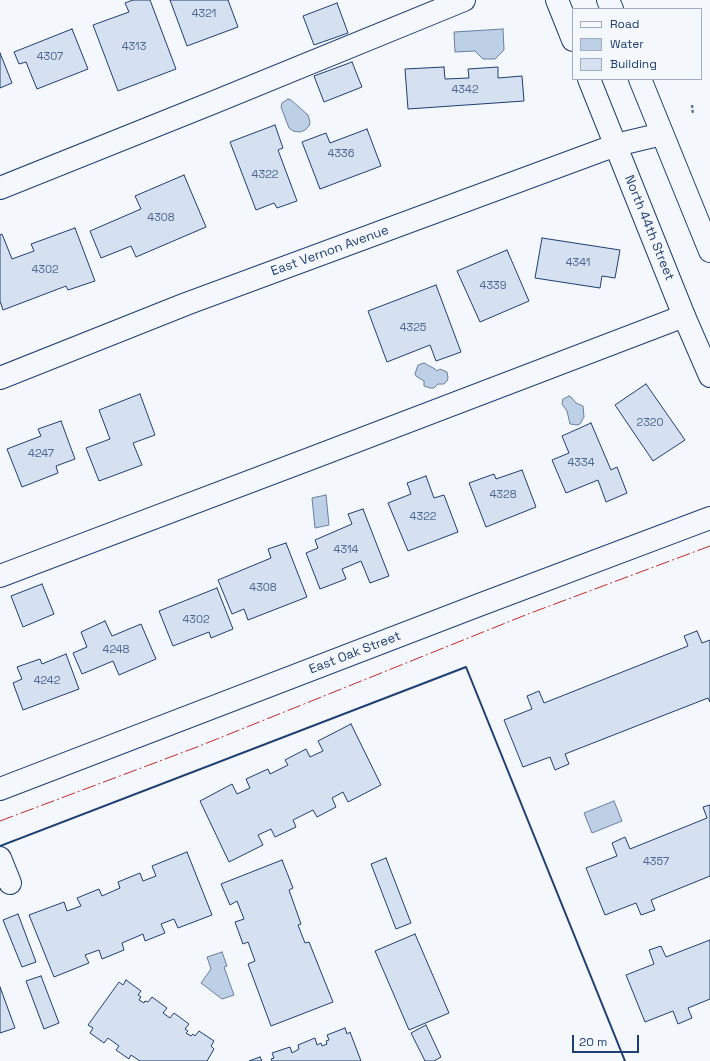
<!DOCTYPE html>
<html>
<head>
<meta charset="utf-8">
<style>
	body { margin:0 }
	#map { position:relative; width:710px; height:1061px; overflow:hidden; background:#f4f7fb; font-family:"Space Grotesk",sans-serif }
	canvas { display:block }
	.legend { position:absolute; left:572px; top:8px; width:130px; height:72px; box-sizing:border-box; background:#f4f7fb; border:1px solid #9eadc5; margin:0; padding:5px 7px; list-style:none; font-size:12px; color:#1d3f73 }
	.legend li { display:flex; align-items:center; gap:8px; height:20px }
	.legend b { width:20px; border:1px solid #9eadc5 }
	.scale { position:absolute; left:572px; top:1035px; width:67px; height:18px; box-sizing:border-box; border:2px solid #1d3f73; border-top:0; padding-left:5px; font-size:12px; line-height:14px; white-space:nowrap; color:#1d3f73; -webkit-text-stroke:3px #f4f7fb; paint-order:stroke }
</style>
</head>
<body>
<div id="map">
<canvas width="710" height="1061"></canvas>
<ul class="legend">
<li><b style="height:5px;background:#f4f7fb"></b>Road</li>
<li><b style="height:11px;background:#bed0e5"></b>Water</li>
<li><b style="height:11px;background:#d5e0f0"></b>Building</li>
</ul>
<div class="scale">20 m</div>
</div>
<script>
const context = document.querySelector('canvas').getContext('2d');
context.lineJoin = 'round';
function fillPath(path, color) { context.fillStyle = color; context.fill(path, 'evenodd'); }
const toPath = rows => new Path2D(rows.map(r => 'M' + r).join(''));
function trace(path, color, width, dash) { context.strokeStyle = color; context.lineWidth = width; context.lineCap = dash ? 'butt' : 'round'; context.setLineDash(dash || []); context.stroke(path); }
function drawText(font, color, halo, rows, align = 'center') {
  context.font = font + ' "Space Grotesk",sans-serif'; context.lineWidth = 3; context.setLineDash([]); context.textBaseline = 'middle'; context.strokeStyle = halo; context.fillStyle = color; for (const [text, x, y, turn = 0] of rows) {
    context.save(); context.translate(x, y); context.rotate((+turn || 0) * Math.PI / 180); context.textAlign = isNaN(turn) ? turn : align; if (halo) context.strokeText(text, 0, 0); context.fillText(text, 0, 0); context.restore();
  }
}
const water = toPath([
	[503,29,504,50,495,59,483,59,475,51,455,52,454,32,503,29],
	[288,99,291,100,308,115,310,122,309,126,305,130,300,132,293,131,289,128,281,107,282,103,288,99],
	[424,363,435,369,437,371,440,369,447,372,448,378,447,381,444,384,438,384,434,388,430,388,424,386,424,381,416,376,415,374,418,365,424,363],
	[569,396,572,398,576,403,583,406,584,417,580,424,577,425,570,424,567,411,562,404,563,399,569,396],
	[326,495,329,525,315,528,312,498,326,495],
	[614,801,622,821,592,833,584,813,614,801],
	[222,952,227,966,224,967,234,995,222,999,201,983,211,969,207,957,222,952]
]);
const building = toPath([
	[133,0,150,0,176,69,118,91,93,25,129,12,125,3,133,0],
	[170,0,228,0,238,27,187,46,170,0],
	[337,3,348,33,314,45,303,16,337,3],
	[72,29,88,69,37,89,26,62,19,64,14,52,72,29],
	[0,53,12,83,0,88,0,53],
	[352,62,362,87,324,102,314,76,352,62],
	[444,67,445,79,469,78,468,69,498,67,498,78,522,76,524,101,408,109,405,69,444,67],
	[275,125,283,148,278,150,297,201,277,208,274,203,256,210,230,142,275,125],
	[367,129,381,166,320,189,302,142,326,133,330,143,367,129],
	[184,175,206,227,136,257,131,246,101,258,90,231,141,209,135,196,184,175],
	[75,228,95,281,68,290,66,286,3,310,0,301,0,235,2,234,12,259,34,251,31,244,75,228],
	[542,238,620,250,615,278,602,276,600,288,535,278,542,238],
	[507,250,529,301,480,322,457,271,507,250],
	[436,285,461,352,436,361,430,345,387,362,368,311,436,285],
	[646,384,685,440,653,461,615,405,646,384],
	[140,394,155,435,133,443,142,465,99,481,86,448,110,439,99,410,140,394],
	[61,421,75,459,56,466,58,473,22,487,7,449,41,436,38,429,61,421],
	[591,423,611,470,617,467,627,493,606,502,598,480,566,493,552,460,569,453,562,436,591,423],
	[522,470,536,507,486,527,469,483,494,474,496,479,522,470],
	[426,476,434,498,444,495,458,532,408,551,388,503,411,494,407,483,426,476],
	[363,509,389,576,370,583,361,561,342,569,346,579,320,589,306,553,318,548,315,540,352,524,348,514,363,509],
	[286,543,307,597,248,620,244,609,232,614,218,580,271,558,268,549,286,543],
	[42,584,54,614,23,627,11,596,42,584],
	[217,588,233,629,211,638,209,632,173,646,159,611,217,588],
	[105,621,112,636,141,624,156,659,119,675,113,661,82,674,73,653,87,647,81,632,105,621],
	[697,631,702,643,710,640,710,702,708,698,565,754,569,764,555,770,550,757,523,767,504,720,532,709,527,696,539,691,544,703,688,646,684,636,697,631],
	[66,654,79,689,23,710,13,683,22,679,17,667,40,659,42,664,66,654],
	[351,724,381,785,348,802,343,792,332,798,336,807,317,817,313,810,293,820,296,827,275,837,271,829,258,835,263,845,229,862,200,801,232,784,237,794,250,788,246,779,268,769,270,774,288,765,285,760,306,749,310,757,323,751,318,741,351,724],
	[710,805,710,876,651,900,655,910,641,915,636,903,605,915,586,868,617,856,612,843,625,837,630,849,707,818,703,807,710,805],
	[187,852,212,915,178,928,174,919,161,924,165,933,145,941,143,934,122,943,124,950,102,959,99,950,85,955,89,963,54,977,29,915,64,902,67,911,81,906,77,898,99,889,102,896,120,888,118,882,140,873,143,881,156,876,152,866,187,852],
	[386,858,411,923,396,929,371,864,386,858],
	[282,860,293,888,289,890,301,924,298,925,305,943,309,942,333,1002,271,1026,248,964,255,961,248,942,243,944,235,922,244,919,237,901,230,905,221,884,282,860],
	[18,914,36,962,22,967,3,920,18,914],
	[415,934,449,1013,409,1030,375,951,415,934],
	[710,940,710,999,688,1008,692,1018,678,1024,673,1011,645,1022,626,975,654,964,649,950,661,946,666,957,710,940],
	[41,976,59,1023,44,1029,26,981,41,976],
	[126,980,141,991,138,995,141,997,139,1000,144,1003,145,1001,148,1002,152,997,167,1008,163,1013,170,1018,174,1013,189,1024,185,1029,188,1031,186,1033,191,1036,193,1034,195,1036,199,1031,214,1041,211,1046,214,1049,207,1061,140,1061,131,1055,129,1059,116,1050,119,1046,108,1038,104,1043,90,1033,93,1028,88,1025,119,982,123,985,126,980],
	[0,987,15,1028,0,1033,0,987],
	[426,1025,441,1057,434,1061,425,1061,411,1033,426,1025],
	[345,1028,347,1034,350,1032,361,1061,272,1061,271,1059,274,1058,272,1053,290,1047,292,1053,299,1049,298,1045,315,1038,317,1045,321,1043,322,1046,327,1044,326,1041,329,1040,327,1035,345,1028],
	[260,1057,262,1061,249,1061,260,1057]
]);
const path = toPath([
	[692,105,693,115]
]);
const minor = toPath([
	[0,188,212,103,464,0],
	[0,378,186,304,616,145,662,134],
	[0,576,312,458,684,316],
	[0,789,479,605,710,518],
	[0,858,10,883]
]);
const major = toPath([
	[557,0,573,40],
	[608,0,612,9],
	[589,79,684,316,710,376],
	[640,79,710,251]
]);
const wall = toPath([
	[0,846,466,667,625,1061]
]);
const power = toPath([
	[0,821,197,747,528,614,710,546]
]);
const numberNames = [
	["4321",204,14],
	["4313",134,47],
	["4307",50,57],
	["4342",465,90],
	["4336",341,154],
	["4322",265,175],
	["4308",161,218],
	["4341",578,263],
	["4302",45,270],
	["4339",493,286],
	["4325",413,328],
	["2320",650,423],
	["4247",41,454],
	["4334",581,463],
	["4328",503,495],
	["4322",423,517],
	["4314",346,550],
	["4308",263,588],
	["4302",196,620],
	["4248",116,650],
	["4242",47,681],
	["4357",656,862]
];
const streetNames = [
	["North 44th Street",649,228,68],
	["East Vernon Avenue",330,251,-20],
	["East Oak Street",355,653,-21]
];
fillPath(water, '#bed0e5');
trace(water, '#687fa3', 1);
fillPath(building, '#d5e0f0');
trace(building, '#1d3f73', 1);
trace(minor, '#1d3f73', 24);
trace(major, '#1d3f73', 24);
trace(path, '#5e769c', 2.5, [3, 2]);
trace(minor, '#f4f7fb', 22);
trace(major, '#f4f7fb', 22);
trace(wall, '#1d3f73', 2);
trace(power, '#c62828', 1, [14, 3, 2, 3]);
drawText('11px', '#4b6792', null, numberNames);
drawText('13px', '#1d3f73', '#f4f7fb', streetNames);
</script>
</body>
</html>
